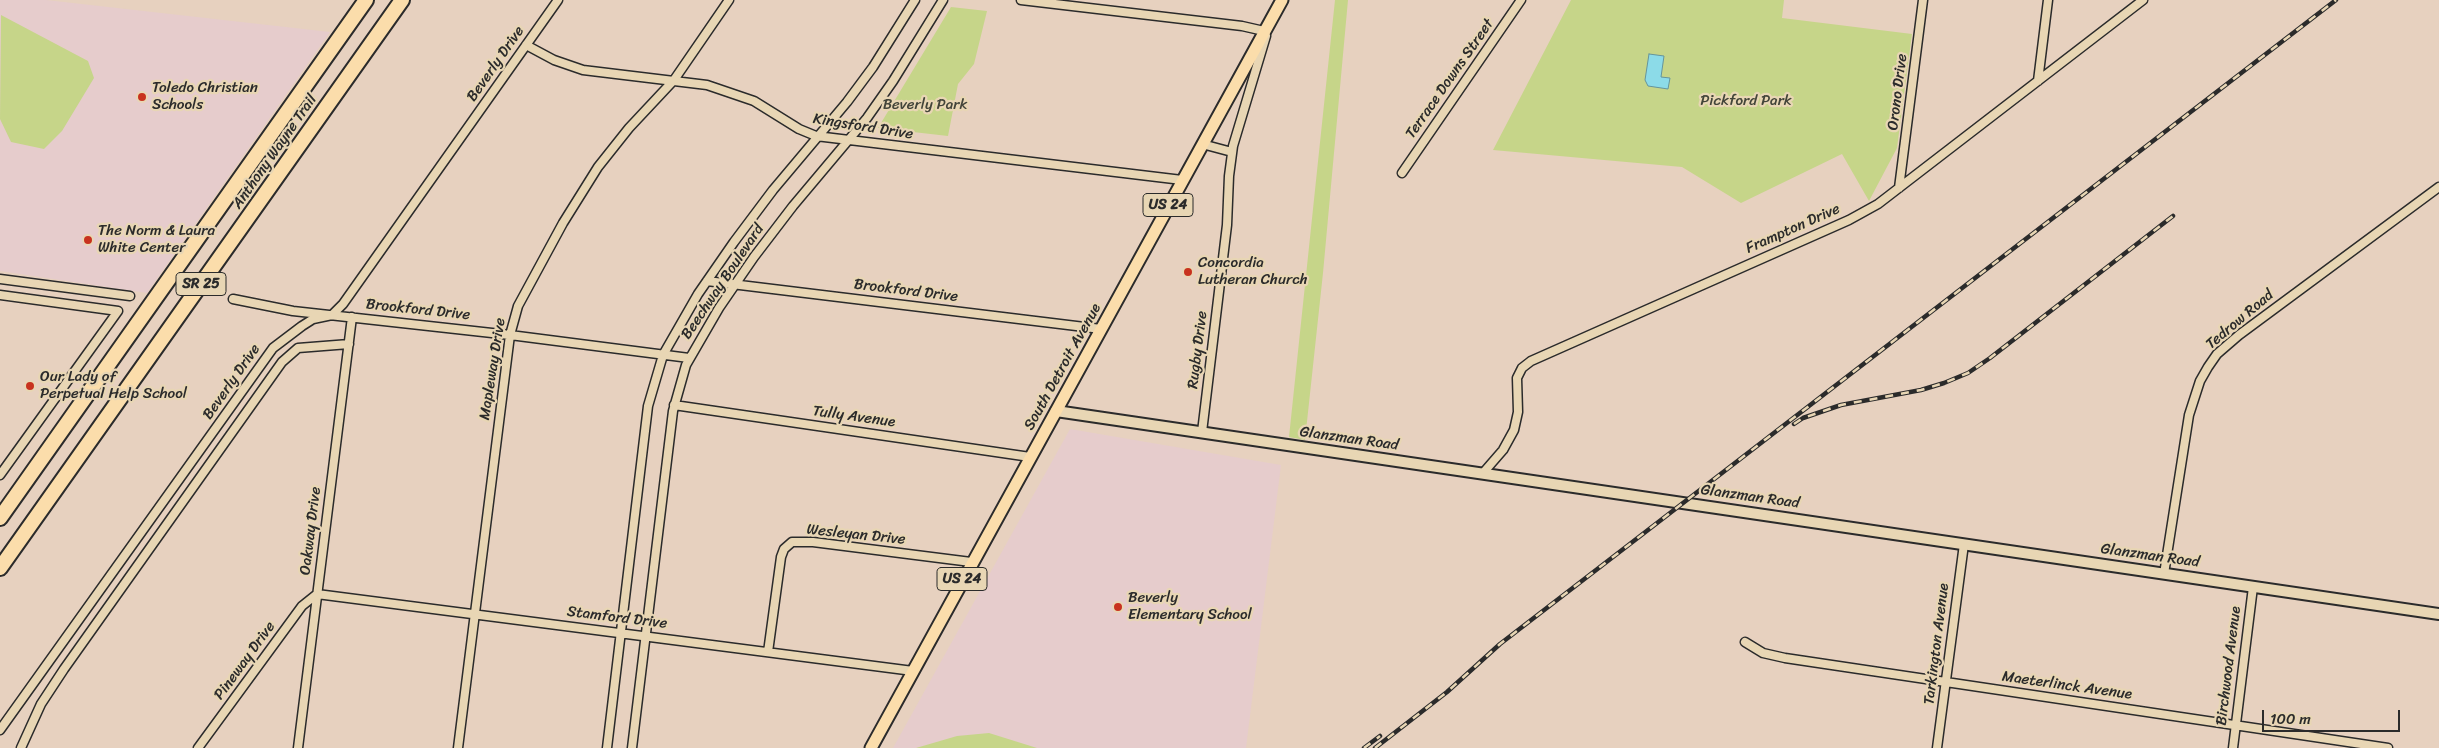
<!DOCTYPE html>
<html>
<head>
<meta charset="utf-8">
<style>
	body { margin:0 }
	#map { position:relative; width:2439px; height:748px; overflow:hidden; background:#e7d1bf; font-family:Sriracha,sans-serif }
	canvas { display:block }
	.scale { position:absolute; left:2262px; top:710px; width:138px; height:22px; box-sizing:border-box; border:2px solid #2b2b2b; border-top:0; padding-left:6px; font-size:15px; line-height:18px; white-space:nowrap; color:#2b2b2b; -webkit-text-stroke:4px #e8d6b4; paint-order:stroke }
</style>
</head>
<body>
<div id="map">
<canvas width="2439" height="748"></canvas>
<div class="scale">100 m</div>
</div>
<script>
const context = document.querySelector('canvas').getContext('2d');
context.lineJoin = 'round';
function fillPath(path, color) { context.fillStyle = color; context.fill(path, 'evenodd'); }
const toPath = rows => new Path2D(rows.map(r => 'M' + r).join(''));
function trace(path, color, width, dash) { context.strokeStyle = color; context.lineWidth = width; context.lineCap = dash ? 'butt' : 'round'; context.setLineDash(dash || []); context.stroke(path); }
function drawText(font, color, halo, rows, align = 'center') {
  context.font = font + ' Sriracha,sans-serif'; context.lineWidth = 4.5; context.setLineDash([]); context.textBaseline = 'middle'; context.strokeStyle = halo; context.fillStyle = color; for (const [text, x, y, turn = 0] of rows) {
    context.save(); context.translate(x, y); context.rotate((+turn || 0) * Math.PI / 180); context.textAlign = isNaN(turn) ? turn : align; if (halo) context.strokeText(text, 0, 0); context.fillText(text, 0, 0); context.restore();
  }
}
const built = toPath([
	[0,0,46,0,330,32,147,293,0,271],
	[1070,429,1281,465,1246,748,893,748]
]);
const green = toPath([
	[1335,0,1348,0,1323,273,1305,440,1289,437],
	[1571,0,1784,0,1782,18,1912,34,1897,148,1869,201,1842,154,1741,203,1682,167,1493,150],
	[951,7,987,11,974,64,958,84,948,136,878,128],
	[1,15,88,61,94,78,62,131,44,149,11,142,0,119],
	[989,733,1037,748,916,748,957,736]
]);
const water = toPath([
	[1649,54,1664,56,1661,77,1670,78,1668,89,1648,86,1645,80,1649,54]
]);
const street = toPath([
	[1021,0,1242,26,1264,31],
	[526,45,554,60,583,70,707,85,754,101,799,129,816,136,1182,180],
	[2038,81,2048,0],
	[1202,144,1232,152],
	[1402,173,1521,0],
	[1899,188,1923,0],
	[0,279,130,296],
	[707,281,1101,329],
	[0,295,118,311,0,475],
	[233,299,293,311,510,335,689,358],
	[674,405,1030,457],
	[1202,432,1227,225,1229,176,1233,146,1266,36],
	[1483,473,1503,450,1514,430,1518,412,1517,378,1522,368,1531,361,1849,220,1878,204,2143,0],
	[2164,574,2189,415,2200,381,2208,367,2217,354,2239,335,2439,187],
	[1745,642,1763,653,1785,658,2388,748],
	[768,652,781,557,784,549,792,542,813,542,971,562],
	[0,730,273,348,302,326,313,319,332,315,343,304,558,0],
	[21,748,41,704,64,669,282,362,298,348,349,344],
	[198,748,302,606,317,594,913,671],
	[298,748,352,317],
	[458,748,510,335,518,306,563,223,598,167,629,128,674,80,729,0],
	[607,748,648,406,663,355,698,294,734,242,773,190,847,102,873,67,915,0],
	[632,748,673,411,686,365,719,308,754,257,793,206,867,118,893,81,943,0],
	[1937,748,1964,544],
	[2233,748,2253,587]
]);
const secondary = toPath([
	[1056,411,2439,614]
]);
const primary = toPath([
	[871,748,1282,0]
]);
const highway = toPath([
	[0,518,366,0],
	[0,568,402,0]
]);
const rail = toPath([
	[1794,424,1803,418,1841,405,1921,390,1944,383,1968,373,1990,358,2173,216],
	[1364,748,1380,736],
	[1375,748,1447,692,1500,644,2336,0]
]);
const markers = [
	[142,97,5,"#c8321e"],
	[88,240,5,"#c8321e"],
	[1188,272,5,"#c8321e"],
	[30,386,5,"#c8321e"],
	[1118,607,5,"#c8321e"]
];
const shields = [
	[1168,205,50],
	[201,284,50],
	[962,579,50]
];
const shieldNames = [
	["US 24",1168,205],
	["SR 25",201,284],
	["US 24",962,579]
];
const streetNames = [
	["Beverly Drive",496,64,-55],
	["Terrace Downs Street",1450,79,-55],
	["Orono Drive",1898,92,-83],
	["Kingsford Drive",863,127,9],
	["Anthony Wayne Trail",275,152,-55],
	["Frampton Drive",1793,229,-24],
	["Beechway Boulevard",723,282,-56],
	["Brookford Drive",906,291,7],
	["Brookford Drive",418,310,6],
	["Tedrow Road",2240,320,-40],
	["Rugby Drive",1198,350,-83],
	["South Detroit Avenue",1063,367,-61],
	["Mapleway Drive",493,369,-81],
	["Beverly Drive",232,382,-55],
	["Tully Avenue",854,417,8],
	["Glanzman Road",1349,439,8],
	["Glanzman Road",1750,497,8],
	["Oakway Drive",311,531,-83],
	["Wesleyan Drive",856,535,6],
	["Glanzman Road",2150,556,8],
	["Stamford Drive",617,618,7],
	["Tarkington Avenue",1937,644,-83],
	["Pineway Drive",245,661,-54],
	["Birchwood Avenue",2229,666,-83],
	["Maeterlinck Avenue",2067,686,8]
];
const poiNames = [
	["Toledo Christian",152,88],
	["Schools",152,105],
	["The Norm & Laura",98,231],
	["White Center",98,248],
	["Concordia",1198,263],
	["Lutheran Church",1198,280],
	["Our Lady of",40,377],
	["Perpetual Help School",40,394],
	["Beverly",1128,598],
	["Elementary School",1128,615]
];
const parkNames = [
	["Pickford Park",1746,101],
	["Beverly Park",925,105]
];
fillPath(built, '#e6cccc');
fillPath(green, '#c6d589');
fillPath(water, '#8cdbe8');
trace(water, '#65959c', 1);
trace(street, '#2b2b2b', 11);
trace(secondary, '#2b2b2b', 14);
trace(primary, '#2b2b2b', 15);
trace(highway, '#2b2b2b', 18);
trace(street, '#e8d6b4', 8);
trace(secondary, '#e8d6b4', 10);
trace(primary, '#fbddab', 11);
trace(highway, '#fbddab', 14);
trace(rail, '#2b2b2b', 4.5);
trace(rail, '#e8d6b4', 2.5, [8]);
for (const [x, y, r, color] of markers) { const dot = new Path2D(); dot.arc(x, y, r, 0, 2 * Math.PI); context.fillStyle = color; context.fill(dot); trace(dot, '#e8d6b4', 2); }
for (const [x, y, w] of shields) { const box = new Path2D(); box.roundRect(x - w / 2, y - 11.5, w, 23, 4); context.fillStyle = '#e8d6b4'; context.fill(box); trace(box, '#2b2b2b', 1); }
drawText('bold 14px', '#2b2b2b', null, shieldNames);
drawText('15px', '#2b2b2b', '#e8d6b4', streetNames);
drawText('15px', '#2b2b2b', '#e8d6b4', poiNames, 'left');
drawText('15px', '#424439', '#e8d6b4', parkNames);
</script>
</body>
</html>
